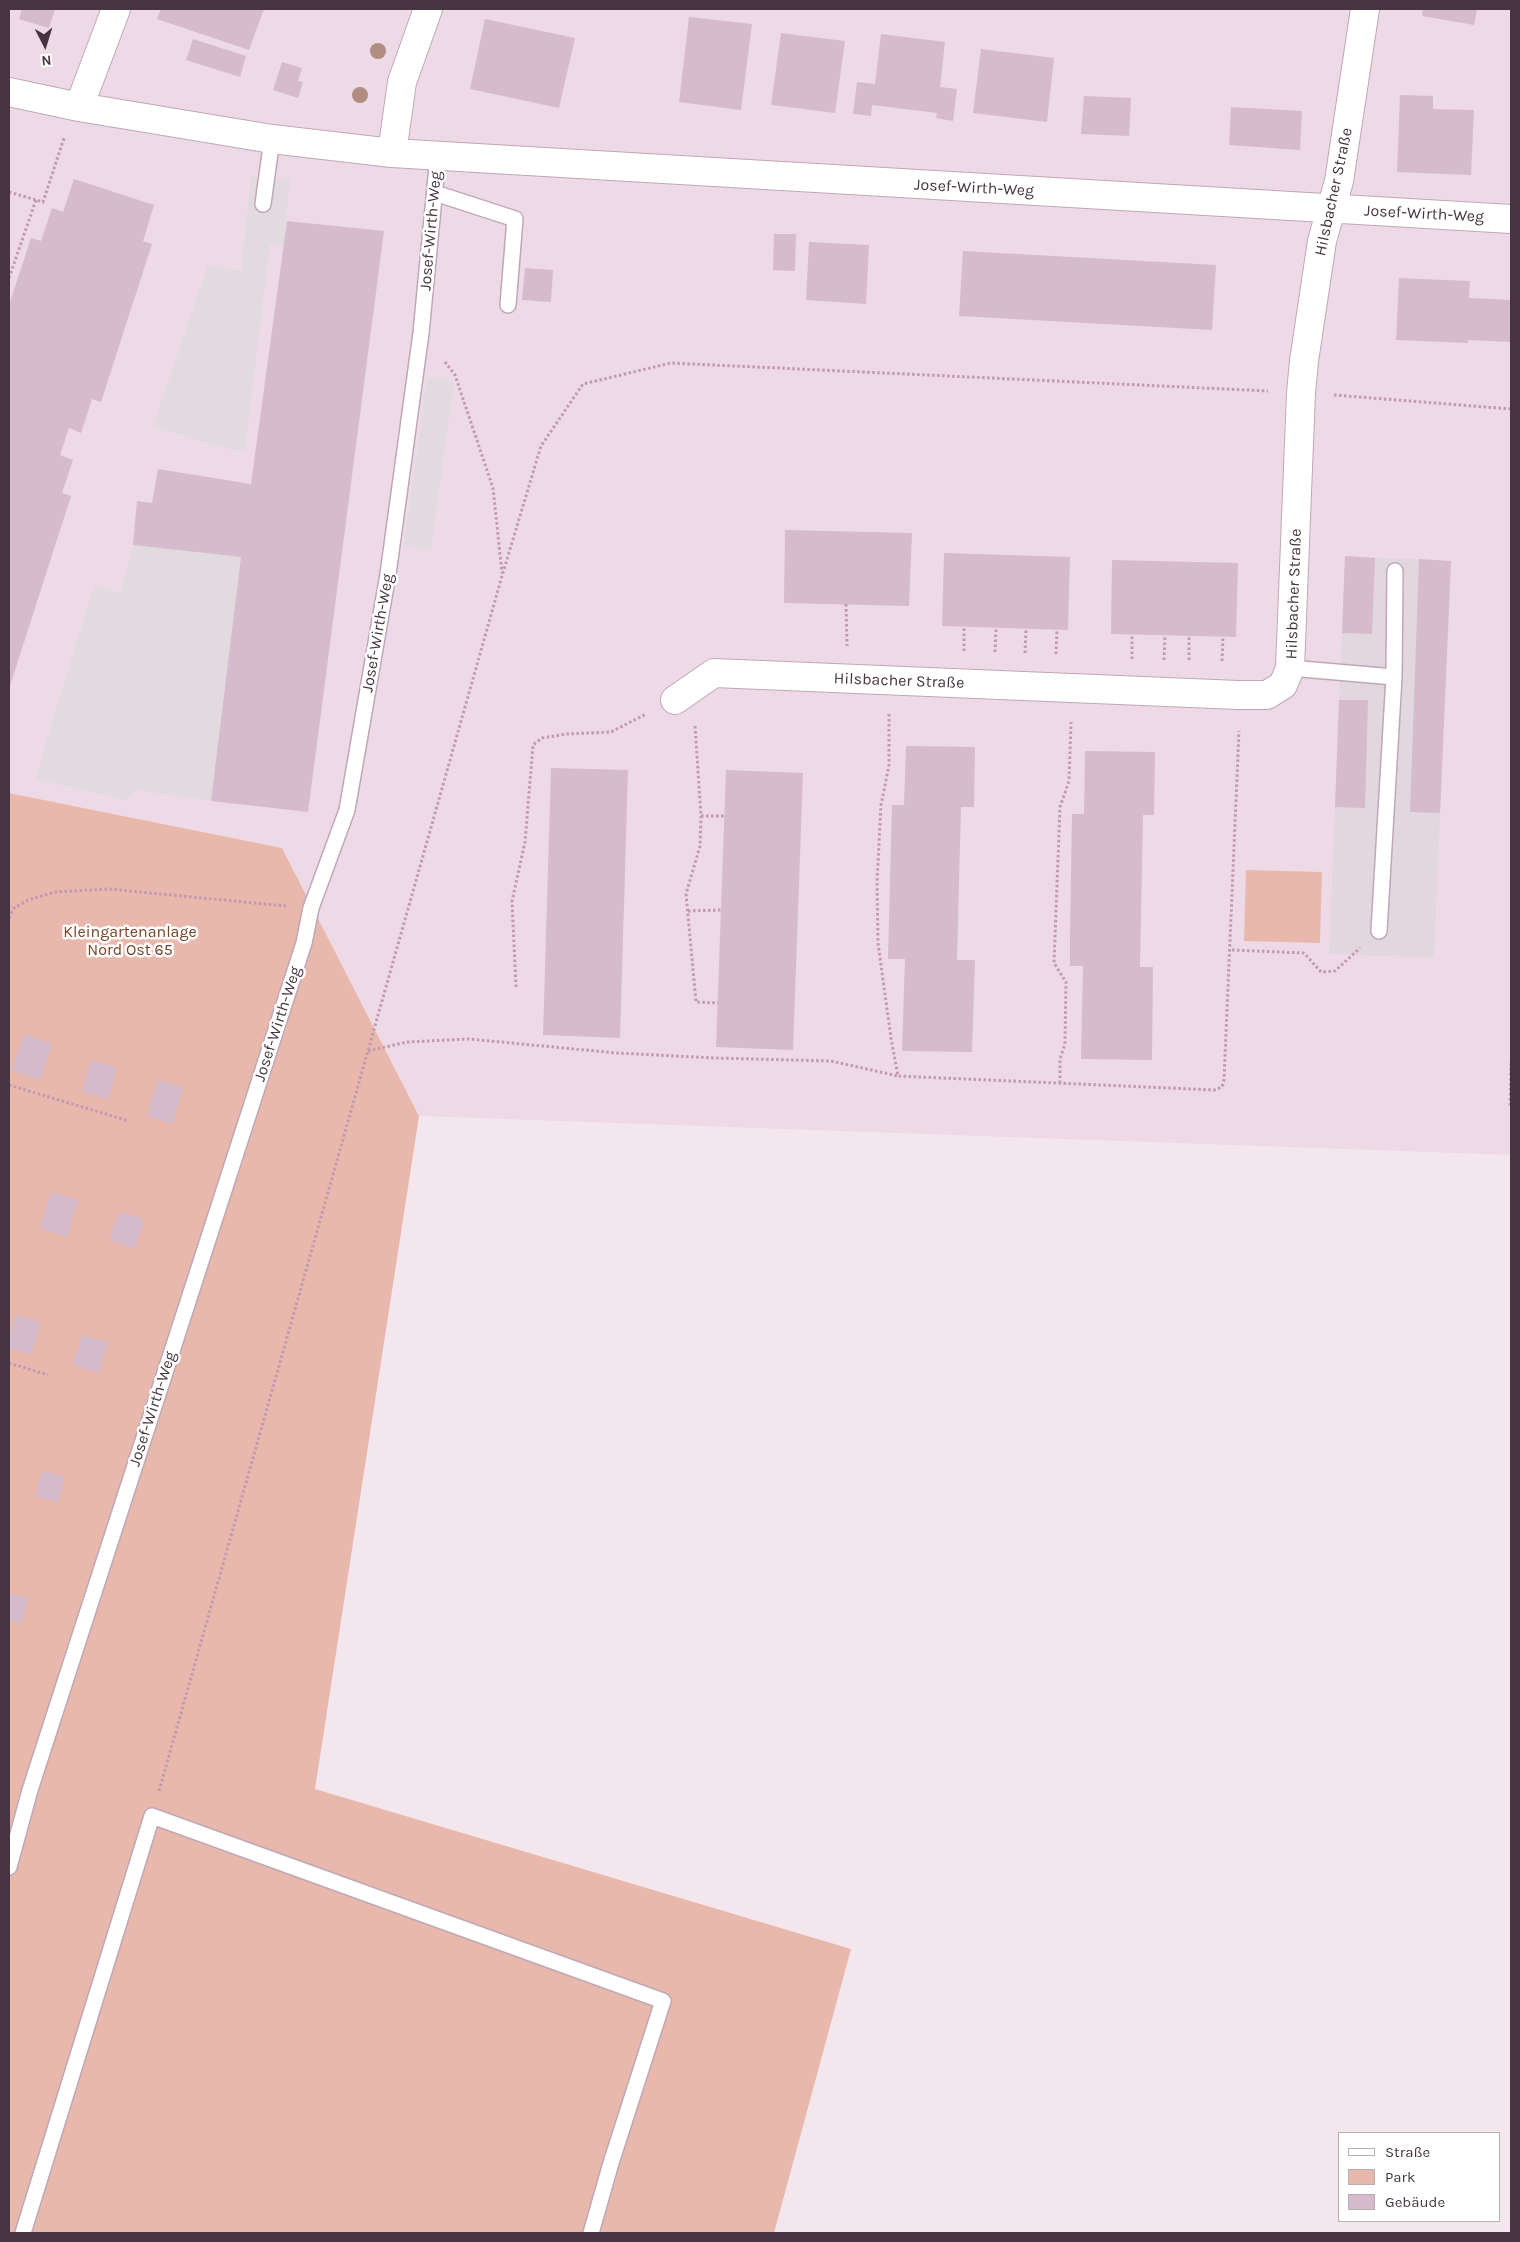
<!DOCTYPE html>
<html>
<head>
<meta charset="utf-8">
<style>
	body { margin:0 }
	#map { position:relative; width:1520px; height:2242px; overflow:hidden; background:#f3e6ed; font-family:Karla,sans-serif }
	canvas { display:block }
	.frame { position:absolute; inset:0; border:10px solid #463540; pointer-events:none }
	.legend { position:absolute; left:1338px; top:2132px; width:162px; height:90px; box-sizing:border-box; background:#fff; border:1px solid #b5aeb3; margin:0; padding:6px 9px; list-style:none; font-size:15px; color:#463540 }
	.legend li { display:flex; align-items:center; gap:10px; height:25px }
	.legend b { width:25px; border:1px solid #b5aeb3 }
	.north { position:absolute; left:20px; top:20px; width:50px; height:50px; -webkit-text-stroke:4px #fff; paint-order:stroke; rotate:175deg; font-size:14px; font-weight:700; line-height:20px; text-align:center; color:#463540 }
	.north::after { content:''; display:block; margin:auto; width:18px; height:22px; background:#463540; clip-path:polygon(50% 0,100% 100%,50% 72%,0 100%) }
</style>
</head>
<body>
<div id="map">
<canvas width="1520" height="2242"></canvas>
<div class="frame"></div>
<ul class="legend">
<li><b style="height:6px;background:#fff"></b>Straße</li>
<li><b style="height:14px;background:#e8b8ad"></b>Park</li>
<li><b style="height:14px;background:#d5bbcc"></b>Gebäude</li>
</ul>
<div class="north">N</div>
</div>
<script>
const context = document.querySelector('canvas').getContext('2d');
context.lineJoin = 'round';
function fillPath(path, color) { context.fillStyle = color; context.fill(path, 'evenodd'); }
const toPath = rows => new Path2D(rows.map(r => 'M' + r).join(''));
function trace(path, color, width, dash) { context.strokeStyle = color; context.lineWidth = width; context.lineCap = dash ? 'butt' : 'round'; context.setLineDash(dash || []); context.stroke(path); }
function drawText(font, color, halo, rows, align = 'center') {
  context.font = font + ' Karla,sans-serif'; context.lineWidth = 5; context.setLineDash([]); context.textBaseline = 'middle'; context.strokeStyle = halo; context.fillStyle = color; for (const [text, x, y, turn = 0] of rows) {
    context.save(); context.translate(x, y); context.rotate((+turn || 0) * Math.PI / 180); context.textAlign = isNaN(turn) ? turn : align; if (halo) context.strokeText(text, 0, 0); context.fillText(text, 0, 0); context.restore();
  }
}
const residential = toPath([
	[9,9,1511,9,1511,1155,419,1116,282,848,9,793]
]);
const industrial = toPath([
	[1345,556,1451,561,1434,958,1329,954]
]);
const green = toPath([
	[9,793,282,848,419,1116,315,1789,851,1949,774,2233,9,2233],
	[1246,870,1322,872,1320,943,1244,941]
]);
const parking = toPath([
	[251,177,290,180,284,246,270,244,245,450,228,449,153,426,208,265,241,271],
	[427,378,454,381,431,550,404,546],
	[133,545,241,557,211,801,135,790,126,800,35,779,94,585,120,593]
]);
const building = toPath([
	[22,9,55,9,49,28,19,19],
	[161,9,264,9,249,50,157,19],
	[1423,9,1477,9,1474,25,1422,16],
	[689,17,752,24,741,110,679,102],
	[485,19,575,38,559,108,470,89],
	[781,33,845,41,835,113,771,105],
	[881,34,945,42,940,87,957,89,953,121,936,118,937,113,872,105,871,116,853,114,857,82,875,84],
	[193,39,246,56,240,77,186,60],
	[981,49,1054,58,1047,122,973,113],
	[282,62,302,68,298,81,303,82,298,98,273,90],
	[1400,95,1433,96,1433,109,1474,110,1471,175,1397,172],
	[1084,96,1131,98,1129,136,1081,134],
	[1231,107,1302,111,1300,150,1229,145],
	[74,179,154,205,143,241,152,244,101,402,92,399,81,433,69,428,60,455,73,460,62,493,71,496,9,689,9,305,31,238,41,241,52,208,63,212],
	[287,221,384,231,308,812,211,801,241,557,133,545,137,501,152,503,158,469,251,484],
	[774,234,796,234,795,271,773,270],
	[809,242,869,245,866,304,806,300],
	[963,251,1216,265,1212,330,959,316],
	[525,268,553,270,551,302,522,300],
	[1399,278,1470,281,1469,298,1511,300,1511,342,1468,340,1468,343,1396,340],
	[785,530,912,533,909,606,784,603],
	[944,553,1070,557,1068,630,942,626],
	[1345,556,1375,558,1372,634,1342,633],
	[1419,559,1451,561,1440,813,1410,812],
	[1112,560,1238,563,1236,637,1111,634],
	[1339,700,1368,700,1365,808,1335,807],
	[906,746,975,747,974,807,961,807,957,960,975,960,972,1052,902,1051,905,959,888,959,892,805,904,805],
	[1085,751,1155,752,1154,815,1143,815,1140,967,1153,967,1152,1060,1081,1059,1083,966,1070,966,1070,935,1072,814,1084,814],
	[551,768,628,770,620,1038,543,1035],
	[726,770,803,773,793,1050,716,1047],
	[24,1034,52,1044,40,1080,12,1071],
	[91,1060,117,1068,108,1099,82,1092],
	[158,1080,183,1087,172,1124,147,1116],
	[51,1192,78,1200,67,1237,40,1228],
	[119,1212,144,1219,135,1249,109,1240],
	[16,1315,41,1322,31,1355,9,1348,9,1337],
	[82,1335,108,1342,99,1373,73,1365],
	[42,1471,65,1477,58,1502,35,1496],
	[9,1593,28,1598,22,1624,9,1620]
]);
const path = toPath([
	[9,192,43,202,64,138],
	[9,278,36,200],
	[445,362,455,375,493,488,502,573],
	[1334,395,1511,409],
	[846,604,847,646],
	[964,651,964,627],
	[995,652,996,628],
	[1025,653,1026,629],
	[1056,654,1057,630],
	[1132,659,1132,634],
	[1164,660,1165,635],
	[1189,660,1189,636],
	[1222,661,1223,636],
	[889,714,889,765,881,805,877,882,878,943,891,1038,898,1076,1214,1090,1222,1087,1224,1080,1239,731],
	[695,726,701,816,700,846,686,894,696,1002,718,1003],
	[701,816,724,816],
	[688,911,721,910],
	[9,918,14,908,28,900,55,892,108,889,286,906],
	[1232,950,1304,953,1321,972,1335,971,1360,948],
	[516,987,512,901,525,842,533,745,542,738,567,734,611,732,646,714],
	[368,1051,407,1042,469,1039,617,1053,715,1058,831,1061,898,1076],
	[1511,1063,1510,1107,1511,1107],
	[1060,1083,1060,1059,1065,1044,1066,982,1054,963,1060,807,1069,781,1071,722],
	[9,1085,129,1121],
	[9,1363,48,1375],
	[159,1791,502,576,541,446,583,384,671,363,1268,391]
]);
const lane = toPath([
	[435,193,515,219,508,305],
	[263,204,272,139],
	[1290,668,1394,677,1379,931],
	[1394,677,1395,571],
	[9,1867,30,1790,304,943,311,908,347,810,388,574,421,333,438,156],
	[23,2233,152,1816,663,2001,611,2163,591,2233]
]);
const street = toPath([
	[9,92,79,107,272,139,392,153,1511,219],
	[79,107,116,9],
	[392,153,402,82,428,9],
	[675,700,714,673,1238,695,1267,695,1283,685,1290,668,1301,393,1304,361,1322,241,1339,181,1365,9]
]);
const trees = [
	[378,51],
	[360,95]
];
const streetNames = [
	["Josef-Wirth-Weg",974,188,3],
	["Hilsbacher Straße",1334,192,-78],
	["Josef-Wirth-Weg",1424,214,3],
	["Josef-Wirth-Weg",431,231,-85],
	["Hilsbacher Straße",1294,594,-88],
	["Josef-Wirth-Weg",378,633,-80],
	["Hilsbacher Straße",899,681,2],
	["Josef-Wirth-Weg",278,1024,-72],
	["Josef-Wirth-Weg",153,1409,-72]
];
const parkNames = [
	["Kleingartenanlage",130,932],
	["Nord Ost 65",130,950]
];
fillPath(residential, '#eedae6');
fillPath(industrial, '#e2d7df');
fillPath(green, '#e8b8ad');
fillPath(parking, '#e1dbdf');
fillPath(building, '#d5bbcc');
trace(lane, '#bfa8b6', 18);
trace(street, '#bfa8b6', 30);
trace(path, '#c199b1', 3, [2.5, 2.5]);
trace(lane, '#fff', 15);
trace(street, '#fff', 28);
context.fillStyle = '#b08d80';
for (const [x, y] of trees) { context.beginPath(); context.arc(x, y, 8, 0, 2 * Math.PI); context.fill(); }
drawText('16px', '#463540', '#fff', streetNames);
drawText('16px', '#794427', '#fff', parkNames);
</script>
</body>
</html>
